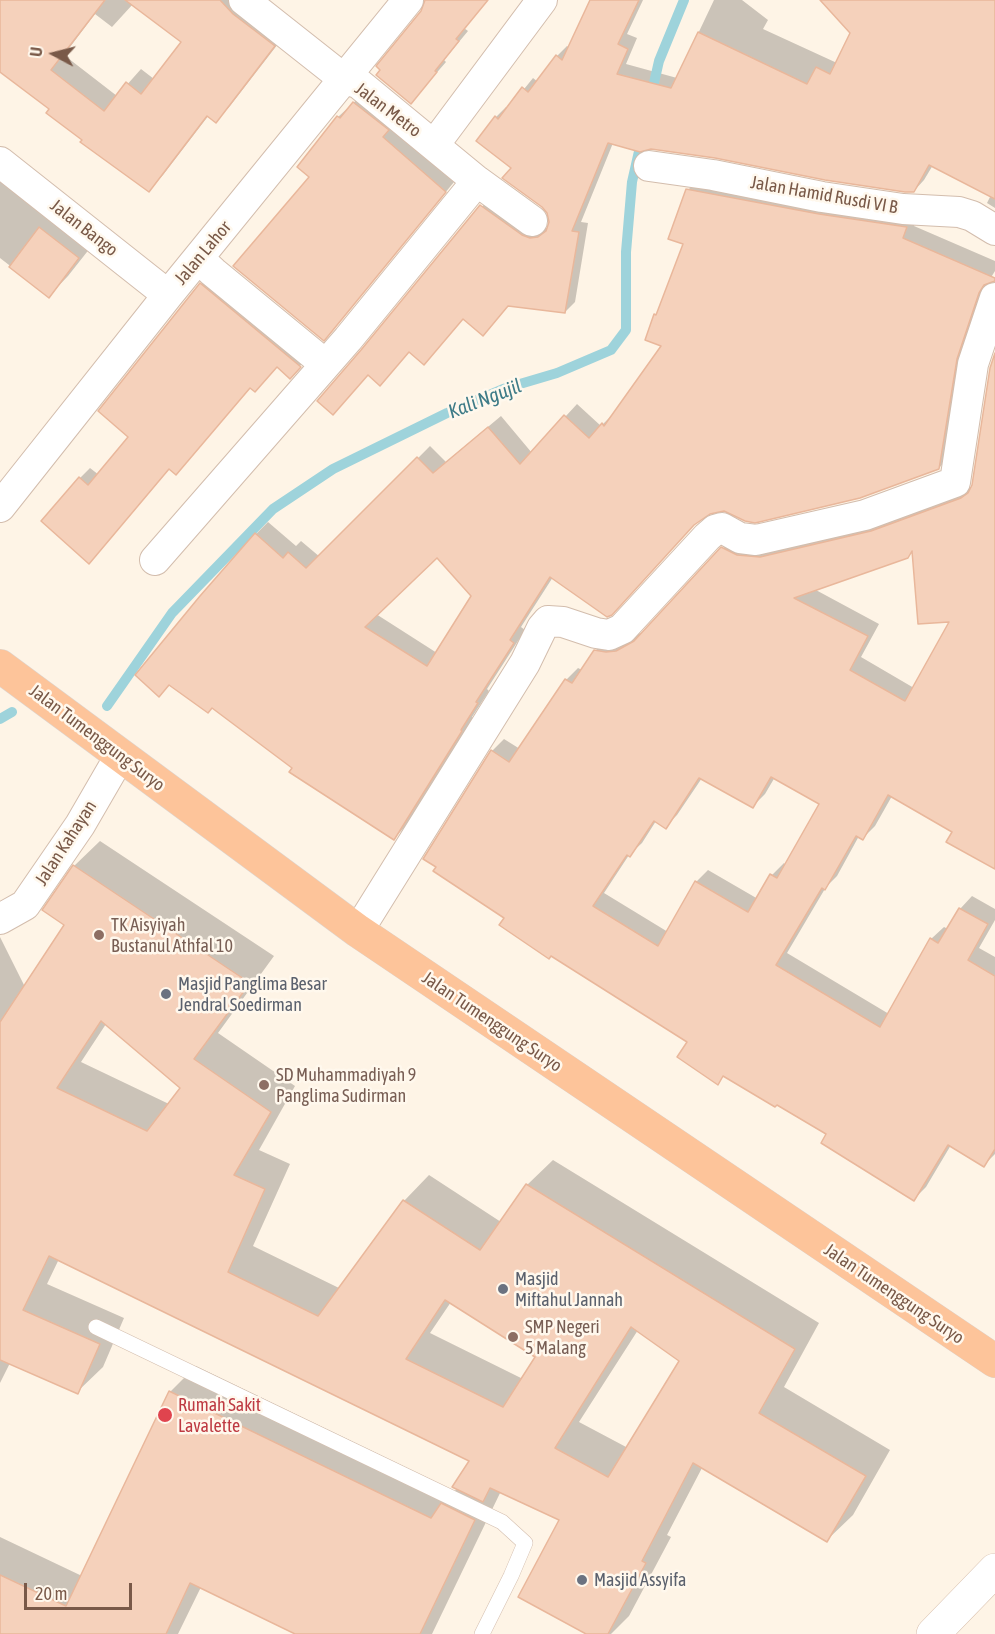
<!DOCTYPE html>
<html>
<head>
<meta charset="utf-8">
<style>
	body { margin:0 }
	#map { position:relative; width:995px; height:1634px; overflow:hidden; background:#fef4e6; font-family:"Asap Condensed",sans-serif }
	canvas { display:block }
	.north { position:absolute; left:24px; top:24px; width:60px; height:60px; -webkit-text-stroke:4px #fff8ed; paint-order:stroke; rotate:277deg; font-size:16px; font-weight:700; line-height:24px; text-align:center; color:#795948 }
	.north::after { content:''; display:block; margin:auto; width:21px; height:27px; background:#795948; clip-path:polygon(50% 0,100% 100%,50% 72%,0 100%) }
	.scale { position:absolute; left:24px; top:1583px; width:108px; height:27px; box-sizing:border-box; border:3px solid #795948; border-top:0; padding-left:8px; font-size:18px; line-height:21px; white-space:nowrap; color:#795948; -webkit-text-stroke:4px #fff8ed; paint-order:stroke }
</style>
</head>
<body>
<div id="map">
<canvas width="995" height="1634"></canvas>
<div class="north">U</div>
<div class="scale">20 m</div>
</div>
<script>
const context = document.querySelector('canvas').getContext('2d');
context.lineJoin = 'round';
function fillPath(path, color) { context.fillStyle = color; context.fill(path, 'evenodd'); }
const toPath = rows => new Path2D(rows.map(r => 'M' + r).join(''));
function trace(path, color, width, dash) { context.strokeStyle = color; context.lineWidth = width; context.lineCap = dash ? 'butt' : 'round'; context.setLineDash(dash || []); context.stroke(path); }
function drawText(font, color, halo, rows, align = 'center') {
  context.font = font + ' "Asap Condensed",sans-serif'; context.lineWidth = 5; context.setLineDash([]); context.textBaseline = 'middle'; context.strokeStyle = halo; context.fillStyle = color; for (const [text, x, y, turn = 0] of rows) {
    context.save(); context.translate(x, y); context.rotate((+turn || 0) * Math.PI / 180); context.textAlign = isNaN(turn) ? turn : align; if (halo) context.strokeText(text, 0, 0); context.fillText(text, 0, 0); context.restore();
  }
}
const shadow = toPath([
	[0,0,249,0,288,31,230,106,216,121,209,115,163,175,149,190,84,140,51,109,0,70],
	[133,4,183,42,154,79,141,69,117,96,64,55,95,14,112,27],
	[426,0,487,0,464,28,468,31,444,60,446,62,420,92,423,11],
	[592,0,643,0,627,34,637,38,626,64,677,78,714,0,742,0,768,20,763,29,837,63,851,33,822,0,995,0,995,208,987,203,991,195,933,165,924,180,914,191,716,156,613,143,581,222,588,223,575,302,565,312,509,305,464,317,410,350,362,351,491,196,540,229,549,228,551,222,549,213,513,167,496,117,506,107,508,109,533,78,538,82,557,56,567,46,570,48],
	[364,93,391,127,454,182,333,329,311,177,299,167,338,117],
	[0,166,98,238,68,276,49,296,0,258],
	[700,177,919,215,914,226,995,261,995,271,990,279,968,345,951,455,939,468,709,512,553,577,521,627,525,630,487,689,489,691,472,717,473,718,406,826,394,838,212,707,170,684,256,534,268,522,296,546,301,541,320,557,430,446,446,462,501,416,532,453,577,404,601,426,615,412,664,345,655,315,660,310,685,243,688,190],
	[437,556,473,596,437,653,376,614],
	[211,274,310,355,290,377,277,366,250,387,170,468,100,551,80,478,90,468,99,475,130,437,201,284],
	[995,357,995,865,954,831,892,796,875,826,863,838,859,836,837,876,826,887,787,953,889,1014,931,939,944,927,948,929,960,909,972,896,995,909,995,920,979,948,995,957,995,1154,984,1165,951,1145,926,1187,914,1199,828,1134,725,1075,717,1083,689,1041,506,917,492,751,504,739,520,749,566,680,578,668,582,670,595,651,607,639,629,639,646,630,735,536,882,520,972,487],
	[914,551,952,620,914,688,861,657,879,624,814,589,907,557],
	[775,777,821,803,786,865,784,863,772,875,758,899,708,870,696,882,668,932,604,893,629,855,642,843,656,821,665,827,677,815,702,778,753,806,765,794],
	[100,841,274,956,218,1033,295,1086,259,1150,290,1164,253,1246,339,1288,404,1201,429,1175,501,1222,527,1185,553,1160,819,1323,784,1387,890,1450,853,1515,827,1540,703,1466,667,1535,671,1537,629,1616,611,1634,589,1634,561,1519,501,1491,432,1634,298,1634,201,1587,178,1634,0,1634,0,1537,82,1576,170,1392,196,1366,455,1491,471,1460,59,1259,47,1284,124,1318,103,1367,77,1392,10,1363,0,1383,0,937,25,987,66,925,74,866],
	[106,1024,182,1087,169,1104,81,1062],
	[451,1302,537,1357,523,1379,430,1333],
	[638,1330,681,1361,628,1448,579,1422]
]);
const stream = toPath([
	[651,96,659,61,684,0],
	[107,706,172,613,273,509,333,469,447,413,503,389,557,373,611,350,626,330,626,252,632,182,642,138],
	[0,719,12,712]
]);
const building = toPath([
	[0,0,105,0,51,70,104,111,126,82,141,94,181,42,125,0,220,0,233,14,275,46,216,123,207,116,149,192,80,142,82,140,46,113,49,109,0,72,0,0],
	[425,0,488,0,456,39,459,41,435,71,437,72,411,104,376,75,380,70,376,66,421,11,425,0],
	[590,0,639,0,618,44,628,49,617,74,671,88,698,32,807,84,816,67,830,74,850,33,820,0,995,0,995,199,929,165,914,192,905,192,825,180,715,158,651,149,640,152,608,143,572,231,579,232,565,313,508,306,483,336,463,319,424,365,409,352,380,386,368,375,333,415,317,401,361,350,480,205,522,235,530,238,538,237,546,231,549,222,547,213,542,207,502,178,511,168,476,141,495,116,498,119,522,87,528,92,556,55,562,60,590,0],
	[353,102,389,130,383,137,446,192,324,341,233,266,309,177,297,167,337,116,340,118,353,102],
	[686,189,819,214,907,227,903,238,995,278,995,281,984,285,979,293,957,359,939,469,860,498,755,523,745,521,724,511,710,514,694,525,612,615,607,617,550,577,510,640,514,643,476,702,478,703,461,730,462,731,394,840,289,772,292,768,212,708,208,713,169,685,159,697,135,675,200,596,255,533,283,558,288,552,306,568,417,457,433,473,488,427,520,464,564,415,589,438,602,423,604,426,661,346,645,340,654,314,656,315,683,244,668,239,686,189],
	[437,558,471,596,427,666,365,627,437,558],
	[39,227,79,258,49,298,9,267,39,227],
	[200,283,301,367,290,379,277,367,255,392,250,388,176,475,169,469,89,564,41,521,79,477,88,485,128,437,98,411,200,283],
	[995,353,995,869,946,842,952,832,888,795,863,840,856,836,825,890,822,888,776,965,880,1027,930,938,938,943,959,908,988,924,968,960,995,976,995,1149,984,1167,948,1145,914,1201,821,1143,826,1134,777,1105,775,1107,723,1076,718,1085,677,1057,687,1042,551,956,549,959,499,925,504,918,433,871,436,867,423,859,491,750,509,762,565,679,572,683,594,650,606,652,616,651,634,641,721,547,737,555,760,557,871,531,961,498,968,493,972,485,990,368,995,353],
	[912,551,918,624,949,622,905,701,850,670,868,636,794,598,908,558,912,551],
	[771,777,819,804,777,878,770,874,748,912,695,881,658,946,593,906,627,855,630,857,654,821,666,829,699,778,753,808,771,777],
	[73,865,250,983,194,1059,271,1112,234,1175,265,1189,228,1272,318,1316,403,1200,480,1250,526,1184,795,1349,759,1413,866,1476,827,1542,693,1463,642,1561,646,1563,608,1634,586,1634,518,1597,559,1520,490,1488,483,1502,452,1487,469,1461,49,1256,23,1310,100,1344,78,1394,0,1360,0,1022,64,925,42,910,73,865],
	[101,1021,180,1088,147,1131,57,1088,101,1021],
	[445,1300,535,1357,503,1407,406,1359,445,1300],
	[631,1327,679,1361,608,1477,555,1448,631,1327],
	[169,1391,431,1518,441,1503,475,1520,420,1634,295,1634,190,1583,166,1634,0,1634,0,1575,66,1606,169,1391]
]);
const service = toPath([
	[96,1327,502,1522,525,1543,511,1576,482,1634]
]);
const minor = toPath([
	[244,0,344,79,358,83,477,181,532,221],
	[434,145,542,0],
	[0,162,168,295],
	[649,166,713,175,822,197,903,209,959,212,972,216,995,230],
	[199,259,213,272,325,364],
	[0,507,168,295,408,0],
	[155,560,348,339,477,181],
	[0,919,25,905,80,825,120,756],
	[358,931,525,663,542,628,548,621,563,622,596,633,609,635,622,629,707,537,715,530,722,528,740,538,756,540,865,515,955,482,973,364,995,298]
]);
const secondary = toPath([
	[933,1634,995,1570]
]);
const trunk = toPath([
	[0,666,358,931,995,1361]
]);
const markers = [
	[99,935,6,"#8d6e63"],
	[166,994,6,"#6b7280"],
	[264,1085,6,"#8d6e63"],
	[503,1289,6,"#6b7280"],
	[513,1337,6,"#8d6e63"],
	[165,1415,8,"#e0444e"],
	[582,1580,6,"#6b7280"]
];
const streetNames = [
	["Jalan Metro",388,110,37],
	["Jalan Hamid Rusdi VI B",824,195,10],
	["Jalan Bango",84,228,38],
	["Jalan Lahor",203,253,-50],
	["Jalan Tumenggung Suryo",97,738,37],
	["Jalan Kahayan",66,843,-57],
	["Jalan Tumenggung Suryo",492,1022,34],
	["Jalan Tumenggung Suryo",894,1294,34]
];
const educationNames = [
	["TK Aisyiyah",111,925],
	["Bustanul Athfal 10",111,946],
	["SD Muhammadiyah 9",276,1075],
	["Panglima Sudirman",276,1096],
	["SMP Negeri",525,1327],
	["5 Malang",525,1348]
];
const worshipNames = [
	["Masjid Panglima Besar",178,984],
	["Jendral Soedirman",178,1005],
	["Masjid",515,1279],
	["Miftahul Jannah",515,1300],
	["Masjid Assyifa",594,1580]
];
const healthNames = [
	["Rumah Sakit",178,1405],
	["Lavalette",178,1426]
];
const waterNames = [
	["Kali Ngujil",485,399,-21]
];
fillPath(shadow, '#0003');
trace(stream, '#9ed3db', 10);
fillPath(building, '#f5d1bb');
trace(building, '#e9b79b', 1.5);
trace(service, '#d3bdad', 16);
trace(minor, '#d3bdad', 32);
trace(secondary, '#d6bdaa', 34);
trace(trunk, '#dcd4cf', 34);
trace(service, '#fff', 15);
trace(minor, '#fff', 30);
trace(secondary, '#fff', 33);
trace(trunk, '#fdc49a', 33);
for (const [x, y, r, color] of markers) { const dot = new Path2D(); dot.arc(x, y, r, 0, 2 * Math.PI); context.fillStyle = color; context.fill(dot); trace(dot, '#fff8ed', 2); }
drawText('18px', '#795948', '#fff8ed', streetNames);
drawText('18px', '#785e54', '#fff8ed', educationNames, 'left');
drawText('18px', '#5b616d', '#fff8ed', worshipNames, 'left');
drawText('18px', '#be3a42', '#fff8ed', healthNames, 'left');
drawText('italic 20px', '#3e7b87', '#fff8ed', waterNames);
</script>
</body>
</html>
